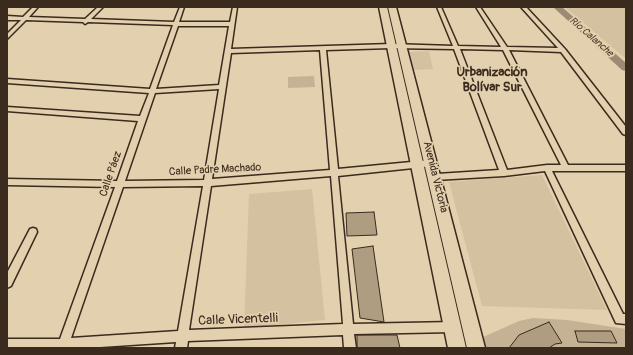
<!DOCTYPE html>
<html>
<head>
<meta charset="utf-8">
<style>
	body { margin:0 }
	#map { position:relative; width:633px; height:355px; overflow:hidden; background:#e3d0ae; font-family:Pangolin,sans-serif }
	canvas { display:block }
	.frame { position:absolute; inset:0; border:8px solid #3b2a1e; pointer-events:none }
</style>
</head>
<body>
<div id="map">
<canvas width="633" height="355"></canvas>
<div class="frame"></div>
</div>
<script>
const context = document.querySelector('canvas').getContext('2d');
context.lineJoin = 'round';
function fillPath(path, color) { context.fillStyle = color; context.fill(path, 'evenodd'); }
const toPath = rows => new Path2D(rows.map(r => 'M' + r).join(''));
function trace(path, color, width, dash) { context.strokeStyle = color; context.lineWidth = width; context.lineCap = dash ? 'butt' : 'round'; context.setLineDash(dash || []); context.stroke(path); }
function drawText(font, color, halo, rows, align = 'center') {
  context.font = font + ' Pangolin,sans-serif'; context.lineWidth = 3.5; context.setLineDash([]); context.textBaseline = 'middle'; context.strokeStyle = halo; context.fillStyle = color; for (const [text, x, y, turn = 0] of rows) {
    context.save(); context.translate(x, y); context.rotate((+turn || 0) * Math.PI / 180); context.textAlign = isNaN(turn) ? turn : align; if (halo) context.strokeText(text, 0, 0); context.fillText(text, 0, 0); context.restore();
  }
}
const built = toPath([
	[565,7,626,7,626,59,567,9],
	[429,51,433,69,413,70,408,52],
	[542,175,607,310,482,306,449,182],
	[312,189,325,320,244,328,249,194]
]);
const green = toPath([
	[314,76,315,87,288,88,288,77],
	[533,318,567,320,626,329,626,348,483,348,481,338,519,321]
]);
const river = toPath([
	[553,7,562,7,626,63,626,71,622,70,553,7]
]);
const building = toPath([
	[374,212,377,235,347,236,346,213,374,212],
	[373,246,384,322,360,318,352,249,373,246],
	[549,322,562,343,555,344,549,348,509,348,519,335,549,322],
	[575,331,611,331,617,343,578,342,575,331],
	[357,335,397,335,400,348,357,348,357,335]
]);
const minor = toPath([
	[33,7,38,7,29,17,85,19,98,7,103,7,91,19,174,22,180,7,184,7,179,22,230,22,233,7,237,7,231,49,391,44,453,46,437,7,441,7,458,46,501,47,476,7,480,7,507,47,558,48,521,7,526,7,565,49,626,127,626,135,623,134,561,52,509,50,568,165,626,165,626,171,552,171,623,314,626,314,626,324,616,323,545,171,504,176,435,180,428,175,427,173,428,171,431,170,437,174,499,170,454,49,391,48,326,50,338,169,432,160,436,163,432,166,338,176,353,324,454,322,458,323,459,327,458,331,454,332,354,334,356,348,344,348,343,335,188,341,187,348,175,348,176,342,85,348,7,348,7,339,60,339,115,187,7,185,7,179,117,181,138,121,7,111,7,107,140,116,149,93,7,83,7,79,150,89,173,25,88,22,85,24,83,22,26,20,7,39,7,34,21,20,7,20,7,16,23,17,33,7],
	[178,26,229,26,219,85,156,89,178,26],
	[460,49,503,50,561,165,547,165,507,170,460,49],
	[320,50,330,170,212,179,231,53,320,50],
	[219,89,204,180,125,181,155,93,219,89],
	[331,176,343,324,189,330,211,186,331,176],
	[203,186,178,331,71,338,123,187,203,186],
	[33,228,36,229,37,232,11,286,7,288,7,273,30,229,33,228]
]);
const primary = toPath([
	[379,7,387,7,466,348,448,348,379,7],
	[388,7,396,7,485,348,467,348,388,7]
]);
const farWaternames = [
	["Río Calanche",591,37,41]
];
const streetNames = [
	["Calle Padre Machado",215,170,-3],
	["Calle Páez",111,174,-71],
	["Avenida Victoria",435,177,76]
];
const farDistrictnames = [
	["Urbanización",492,73],
	["Bolívar Sur",492,88]
];
const nearStreetnames = [
	["Calle Vicentelli",238,320,-2]
];
fillPath(built, '#d3c1a0');
fillPath(green, '#c5b294');
fillPath(river, '#9d8a72');
fillPath(building, '#af9d81');
trace(building, '#3b2a1e', 1);
trace(minor, '#3b2a1e', 3);
trace(primary, '#3b2a1e', 3);
fillPath(minor, '#e3d0ae');
fillPath(primary, '#e3d0ae');
drawText('italic 10px', '#4f3d2f', '#e3d0ae', farWaternames);
drawText('11px', '#3b2a1e', '#e3d0ae', streetNames);
drawText('bold 13px', '#3b2a1e', '#e3d0ae', farDistrictnames);
drawText('13px', '#3b2a1e', '#e3d0ae', nearStreetnames);
</script>
</body>
</html>
